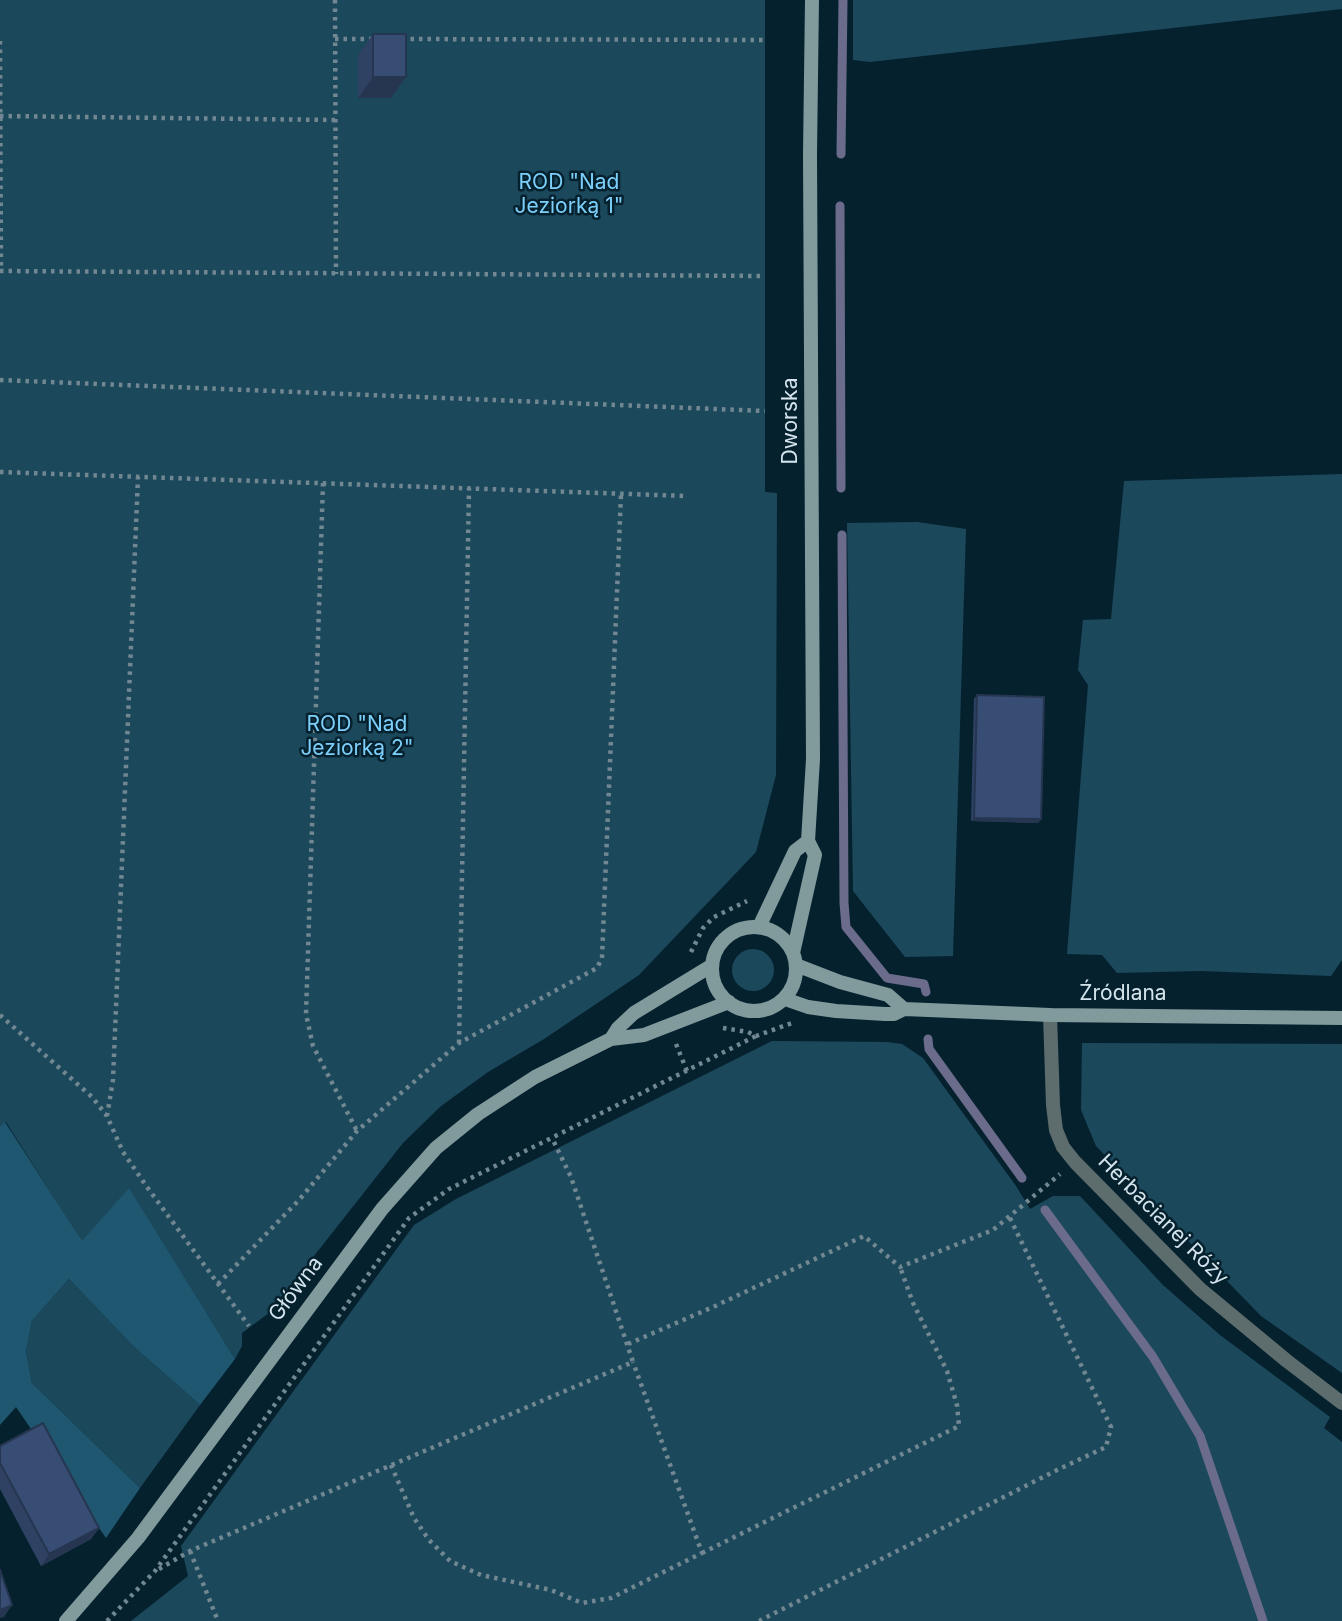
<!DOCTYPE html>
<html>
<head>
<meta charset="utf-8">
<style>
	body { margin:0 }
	canvas { display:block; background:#05212e }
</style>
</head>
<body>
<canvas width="1342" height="1621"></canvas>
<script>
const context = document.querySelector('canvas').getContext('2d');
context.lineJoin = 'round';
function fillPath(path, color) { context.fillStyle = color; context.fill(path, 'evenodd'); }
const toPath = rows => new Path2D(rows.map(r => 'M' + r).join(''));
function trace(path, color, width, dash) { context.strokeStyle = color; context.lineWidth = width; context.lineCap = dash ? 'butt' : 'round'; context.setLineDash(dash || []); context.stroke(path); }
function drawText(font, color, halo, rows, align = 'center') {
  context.font = font + ' Inter,sans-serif'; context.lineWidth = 5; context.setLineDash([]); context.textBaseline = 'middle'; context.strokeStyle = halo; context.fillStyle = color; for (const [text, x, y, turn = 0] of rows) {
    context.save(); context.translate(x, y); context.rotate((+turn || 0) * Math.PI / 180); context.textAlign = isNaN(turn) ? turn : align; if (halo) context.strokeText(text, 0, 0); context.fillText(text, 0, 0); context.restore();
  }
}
const green = toPath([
	[0,0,765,0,765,492,777,493,776,775,756,852,639,975,544,1039,488,1072,441,1106,403,1143,269,1313,242,1333,242,1346,235,1359,129,1189,82,1242,6,1122,0,1126],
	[853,0,1342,0,1342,9,870,62,853,60],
	[1342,474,1342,960,1331,976,1201,971,1117,973,1102,955,1067,954,1088,685,1078,670,1083,620,1111,619,1124,481],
	[917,522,966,529,953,956,905,957,853,891,847,523],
	'732 970a21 21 0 1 1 42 0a21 21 0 1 1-42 0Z',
	[772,1041,887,1042,902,1044,923,1058,1016,1186,1030,1209,1053,1196,1080,1196,1163,1285,1220,1335,1330,1417,1324,1428,1342,1442,1342,1621,131,1621,188,1576,181,1546,414,1225,456,1199],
	[1082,1043,1342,1044,1342,1373,1261,1316,1096,1146,1081,1110],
	[69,1279,133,1346,200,1405,140,1488,32,1383,26,1351,32,1321]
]);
const forest = toPath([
	[5,1122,82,1241,129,1188,235,1359,200,1405,133,1346,69,1279,32,1321,26,1351,32,1383,140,1488,106,1538,16,1407,0,1425,0,1126]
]);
const stream = toPath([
	[841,154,843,0],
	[840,206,841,488],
	[842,535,844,903,846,927,887,978,924,984,926,992],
	[928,1039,929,1049,1022,1178],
	[1045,1210,1153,1357,1200,1436,1263,1621]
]);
const path = toPath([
	[335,0,336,274],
	[335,39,372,39],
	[402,39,765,40],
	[0,41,1,271],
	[0,116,335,120],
	[0,271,765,276],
	[0,380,765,411],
	[0,472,686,496],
	[323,483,306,1014,313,1046,357,1131],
	[691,952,703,928,714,917,747,901],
	[0,1015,92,1097,107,1116,123,1152,147,1187,249,1326],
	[723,1028,748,1032,756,1036,792,1023],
	[459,1043,469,488],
	[676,1044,687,1071],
	[107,1116,113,1080,138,477],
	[218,1284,299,1200,357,1131,459,1043,597,968,602,958,621,494],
	[628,1344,713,1307,864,1236,900,1267,993,1230,1060,1174],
	[391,1465,414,1518,429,1540,450,1561,481,1575,551,1590,582,1603,611,1598,702,1553,633,1362],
	[190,1551,218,1621],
	[702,1553,959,1426,957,1405,947,1371,913,1303,900,1267],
	[159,1569,190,1551,633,1362,571,1177,552,1138],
	[107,1621,155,1571,409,1218,449,1189,756,1036],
	[759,1621,1057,1470,1106,1447,1111,1427,1009,1216]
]);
const street = toPath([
	[1050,1015,1053,1105,1056,1130,1063,1147,1075,1162,1200,1289,1287,1361,1342,1403]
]);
const secondary = toPath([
	[759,927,795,851,808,841],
	'712 969a42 42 0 1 1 84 0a42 42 0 1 1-84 0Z',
	[793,953,815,855,808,841,813,759,810,154,812,0],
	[796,965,840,982,888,995,904,1009],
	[785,999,808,1007,836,1011,885,1014,894,1014,904,1009,1050,1015,1342,1018],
	[611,1039,618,1028,634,1013,711,966],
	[66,1621,138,1538,382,1209,436,1148,478,1114,535,1077,611,1039,644,1035,729,1002]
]);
const wall = toPath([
	[373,34,391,98,358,98,358,55],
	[977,695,1041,819,1038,823,971,821,974,699],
	[0,1446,99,1528,91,1539,41,1566,0,1489]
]);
const shadedWall = toPath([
	[373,77,406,77,391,98,358,98],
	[974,818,1041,819,1038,823,971,821],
	[99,1528,91,1539,41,1566,49,1554],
	[12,1605,4,1617,0,1618,0,1610]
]);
const building = toPath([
	[373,34,406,34,406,77,373,77,373,34],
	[977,695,1044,697,1041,819,974,818,977,695],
	[43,1423,99,1528,49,1554,0,1463,0,1446,43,1423],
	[0,1570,12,1605,0,1610,0,1570]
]);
const parkNames = [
	["ROD \"Nad",569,183],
	["Jeziorką 1\"",569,207],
	["ROD \"Nad",357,725],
	["Jeziorką 2\"",357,749]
];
const streetNames = [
	["Dworska",791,421,-90],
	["Źródlana",1123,994],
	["Herbacianej Róży",1163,1220,45],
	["Główna",296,1289,-53]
];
fillPath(green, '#1c485c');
fillPath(forest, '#1f5770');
trace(stream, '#6b6b8b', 9);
trace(path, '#718791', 4.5, [3.5, 5]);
trace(street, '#5d6d6e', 14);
trace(secondary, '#819a9c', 14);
fillPath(wall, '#2f4264');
fillPath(shadedWall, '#263651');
fillPath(building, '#374d74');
trace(building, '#263651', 2);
drawText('21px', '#7ccffa', '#05212e', parkNames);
drawText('21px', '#d4e4ec', '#05212e', streetNames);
</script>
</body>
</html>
